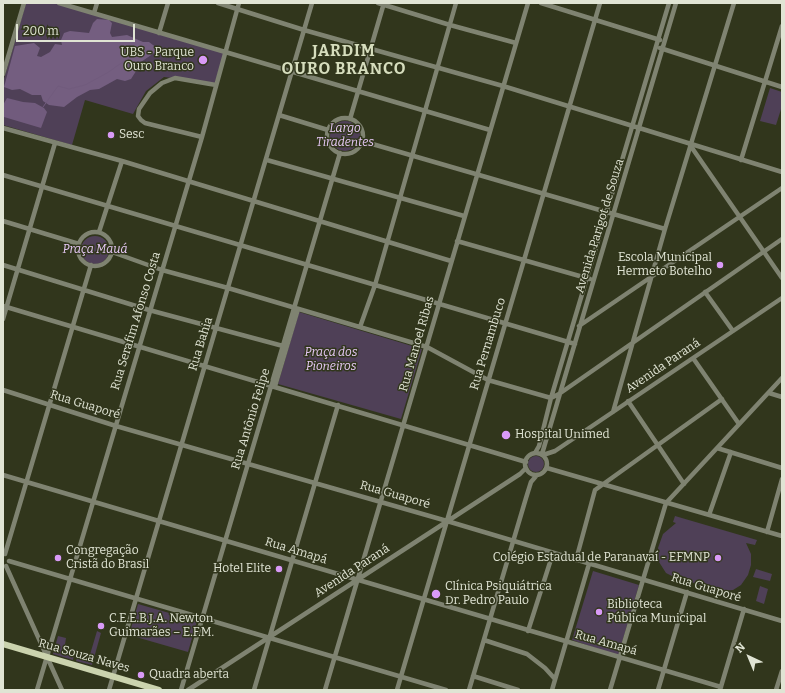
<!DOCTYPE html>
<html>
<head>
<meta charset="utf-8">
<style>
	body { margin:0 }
	#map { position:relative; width:785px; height:693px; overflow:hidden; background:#31361c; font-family:Bitter,serif }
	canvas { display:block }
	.frame { position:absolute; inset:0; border:4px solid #e0e4d4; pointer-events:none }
	.north { position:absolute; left:729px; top:637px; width:40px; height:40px; -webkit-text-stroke:3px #31361c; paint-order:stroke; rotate:316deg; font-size:11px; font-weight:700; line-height:16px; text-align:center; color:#e0e4d4 }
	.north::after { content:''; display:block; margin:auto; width:14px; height:18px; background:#e0e4d4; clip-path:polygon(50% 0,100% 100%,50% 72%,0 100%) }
	.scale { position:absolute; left:16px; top:24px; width:119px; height:18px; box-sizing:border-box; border:2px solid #e0e4d4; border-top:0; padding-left:5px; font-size:12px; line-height:14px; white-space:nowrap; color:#e0e4d4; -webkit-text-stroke:3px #31361c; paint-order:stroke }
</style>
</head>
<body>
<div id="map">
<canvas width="785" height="693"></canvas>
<div class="frame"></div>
<div class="north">N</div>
<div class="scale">200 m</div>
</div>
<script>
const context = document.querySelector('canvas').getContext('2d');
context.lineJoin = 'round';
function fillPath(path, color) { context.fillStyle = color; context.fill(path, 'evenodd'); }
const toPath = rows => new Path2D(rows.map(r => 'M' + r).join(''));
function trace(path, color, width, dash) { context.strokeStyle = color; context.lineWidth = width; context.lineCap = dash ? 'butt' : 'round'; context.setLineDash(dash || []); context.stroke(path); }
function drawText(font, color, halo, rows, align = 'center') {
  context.font = font + ' Bitter,serif'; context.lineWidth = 3; context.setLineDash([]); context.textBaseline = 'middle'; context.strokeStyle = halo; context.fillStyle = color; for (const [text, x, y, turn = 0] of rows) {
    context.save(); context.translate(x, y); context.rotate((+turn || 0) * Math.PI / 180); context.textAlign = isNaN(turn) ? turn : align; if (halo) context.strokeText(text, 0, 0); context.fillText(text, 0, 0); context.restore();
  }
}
const green = toPath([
	[26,3,56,3,224,53,215,83,164,77,146,91,133,114,85,100,72,145,3,125,3,82],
	[770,88,782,92,782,106,776,125,760,121],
	'330 136a15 15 0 1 1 30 0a15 15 0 1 1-30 0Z',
	'81 250a14 14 0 1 1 28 0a14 14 0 1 1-28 0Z',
	[299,312,422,349,401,419,278,384],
	'528 464a8 8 0 1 1 16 0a8 8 0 1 1-16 0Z',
	[675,516,757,540,755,545,746,543,751,554,751,565,748,575,741,585,733,590,722,591,676,578,666,573,659,562,658,548,663,534,676,523,673,522],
	[756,569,772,574,770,581,753,577],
	[593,571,639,585,618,656,572,640],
	[760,586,768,589,764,604,756,601],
	[138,604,197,621,188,652,129,635],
	[97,631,101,633,92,665,76,661,78,655,89,658],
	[58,636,66,638,64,651,74,654,73,660,53,654]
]);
const forest = toPath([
	[97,19,109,20,112,23,110,33,112,37,127,35,143,42,149,42,157,48,157,51,138,64,138,68,131,79,125,81,117,79,99,89,90,90,77,97,64,107,49,105,43,101,41,95,32,95,20,89,12,90,4,87,15,46,34,43,40,48,37,56,41,57,50,52,55,44,62,45,61,40,64,33,70,31,89,33,93,23]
]);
const water = toPath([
	[7,98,23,102,35,103,44,108,47,112,41,128,4,117,3,105]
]);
const stream = toPath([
	[43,107,58,86,69,89,85,85,107,73,136,53,144,50,154,50]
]);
const minor = toPath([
	[59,3,490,130],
	[218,3,304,30,503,86,782,172],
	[378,3,450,25,516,43],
	[541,3,660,40],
	[94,13,97,3],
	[159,33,168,3],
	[660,48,782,87],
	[3,74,24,3],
	[279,115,328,130],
	'327 136a18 18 0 1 1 36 0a18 18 0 1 1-36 0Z',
	[350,119,384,3],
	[3,128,122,161,451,261],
	[202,137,145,123,141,120,138,116,139,109,150,93,162,83,175,78,216,85],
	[362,141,665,229],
	[690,145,782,278],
	[267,160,464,216],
	[741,160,782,26],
	[3,175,575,344],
	[3,221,79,244],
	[99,232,122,161],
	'78 249a17 17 0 1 1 34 0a17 17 0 1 1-34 0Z',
	[457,241,590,279],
	[112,252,162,270,228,288,427,347,488,380,551,398,559,394,782,239],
	[3,265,149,310,283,346],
	[705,292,733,331],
	[3,306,526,462],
	[3,319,55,143],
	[579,326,782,188],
	[360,327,375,285,456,3],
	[693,358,739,424],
	[275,386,298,309],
	[3,390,116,426,447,521,782,621],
	[769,393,782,397],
	[628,401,684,484],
	[613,412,665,229,734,3],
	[717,448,782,468],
	[535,453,539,446,551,398,669,3],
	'525 464a11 11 0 1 1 22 0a11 11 0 1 1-22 0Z',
	[542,454,676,3],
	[543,455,555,451,782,298],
	[547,468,782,536],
	[3,475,721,687],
	[709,515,731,452],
	[767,532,782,479],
	[5,554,91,265],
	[576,560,595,490,722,399],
	[9,561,446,690],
	[6,566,62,690],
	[528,631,553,553],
	[484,640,527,654,545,668,555,679],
	[473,676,518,690],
	[37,690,202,137,239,3],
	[109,690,312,3],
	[181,690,340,153],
	[188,690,520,474,526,468],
	[254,690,338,405],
	[325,690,528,3],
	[397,690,600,3],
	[469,690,526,498,531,482,537,475],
	[552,690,589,564],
	[610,690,666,503,782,378],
	[658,690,687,592],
	[720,690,744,609],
	[776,690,782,671]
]);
const major = toPath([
	[3,644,159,690]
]);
const markers = [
	[203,60,5,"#d99af7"],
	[111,135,4,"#d99af7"],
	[720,265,4,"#d99af7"],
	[506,435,5,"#d99af7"],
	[58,558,4,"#d99af7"],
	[718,558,4,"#d99af7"],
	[279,569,4,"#d99af7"],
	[436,594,5,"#d99af7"],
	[599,612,4,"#d99af7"],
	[101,626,4,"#d99af7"],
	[141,675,4,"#d99af7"]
];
const poiNames = [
	["UBS - Parque",194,53,"right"],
	["Ouro Branco",194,67,"right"],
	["Sesc",119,135],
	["Escola Municipal",712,258,"right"],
	["Hermeto Botelho",712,272,"right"],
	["Hospital Unimed",515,435],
	["Congregação",66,551],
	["Cristã do Brasil",66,565],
	["Colégio Estadual de Paranavaí - EFMNP",710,558,"right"],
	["Hotel Elite",271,569,"right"],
	["Clínica Psiquiátrica",445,587],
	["Dr. Pedro Paulo",445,601],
	["Biblioteca",607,605],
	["Pública Municipal",607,619],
	["C.E.E.B.J.A. Newton",109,619],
	["Guimarães – E.F.M.",109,633],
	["Quadra aberta",149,675]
];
const parkNames = [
	["Largo",345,129],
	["Tiradentes",345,143],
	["Praça Mauá",95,250],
	["Praça dos",331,353],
	["Pioneiros",331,367]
];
const streetNames = [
	["Avenida Parigot de Souza",600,226,-73],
	["Rua Serafim Afonso Costa",136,321,-73],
	["Rua Bahia",201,344,-73],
	["Rua Manoel Ribas",417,344,-74],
	["Rua Pernambuco",488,344,-73],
	["Avenida Paraná",663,366,-34],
	["Rua Guaporé",85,405,17],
	["Rua Antônio Felipe",251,419,-73],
	["Rua Guaporé",395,495,16],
	["Rua Amapá",296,551,17],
	["Avenida Paraná",352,571,-33],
	["Rua Guaporé",706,588,17],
	["Rua Amapá",606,643,16],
	["Rua Souza Naves",84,656,16]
];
const districtNames = [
	["JARDIM",344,52],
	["OURO BRANCO",344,70]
];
fillPath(green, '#4f4057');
fillPath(forest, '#745e80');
fillPath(water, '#715b7d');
trace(stream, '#715b7d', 1);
trace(minor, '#7f8371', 4.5);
trace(major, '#cbd3ae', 6);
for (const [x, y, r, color] of markers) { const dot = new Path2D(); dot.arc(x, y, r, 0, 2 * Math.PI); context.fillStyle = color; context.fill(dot); trace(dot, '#31361c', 1.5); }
drawText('12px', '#e0e4d4', '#31361c', poiNames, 'left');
drawText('italic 12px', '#e7c9f7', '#31361c', parkNames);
drawText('12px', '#e0e4d4', '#31361c', streetNames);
context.letterSpacing = '1px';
drawText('bold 16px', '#d6ddbd', '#31361c', districtNames);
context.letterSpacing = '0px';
</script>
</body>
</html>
